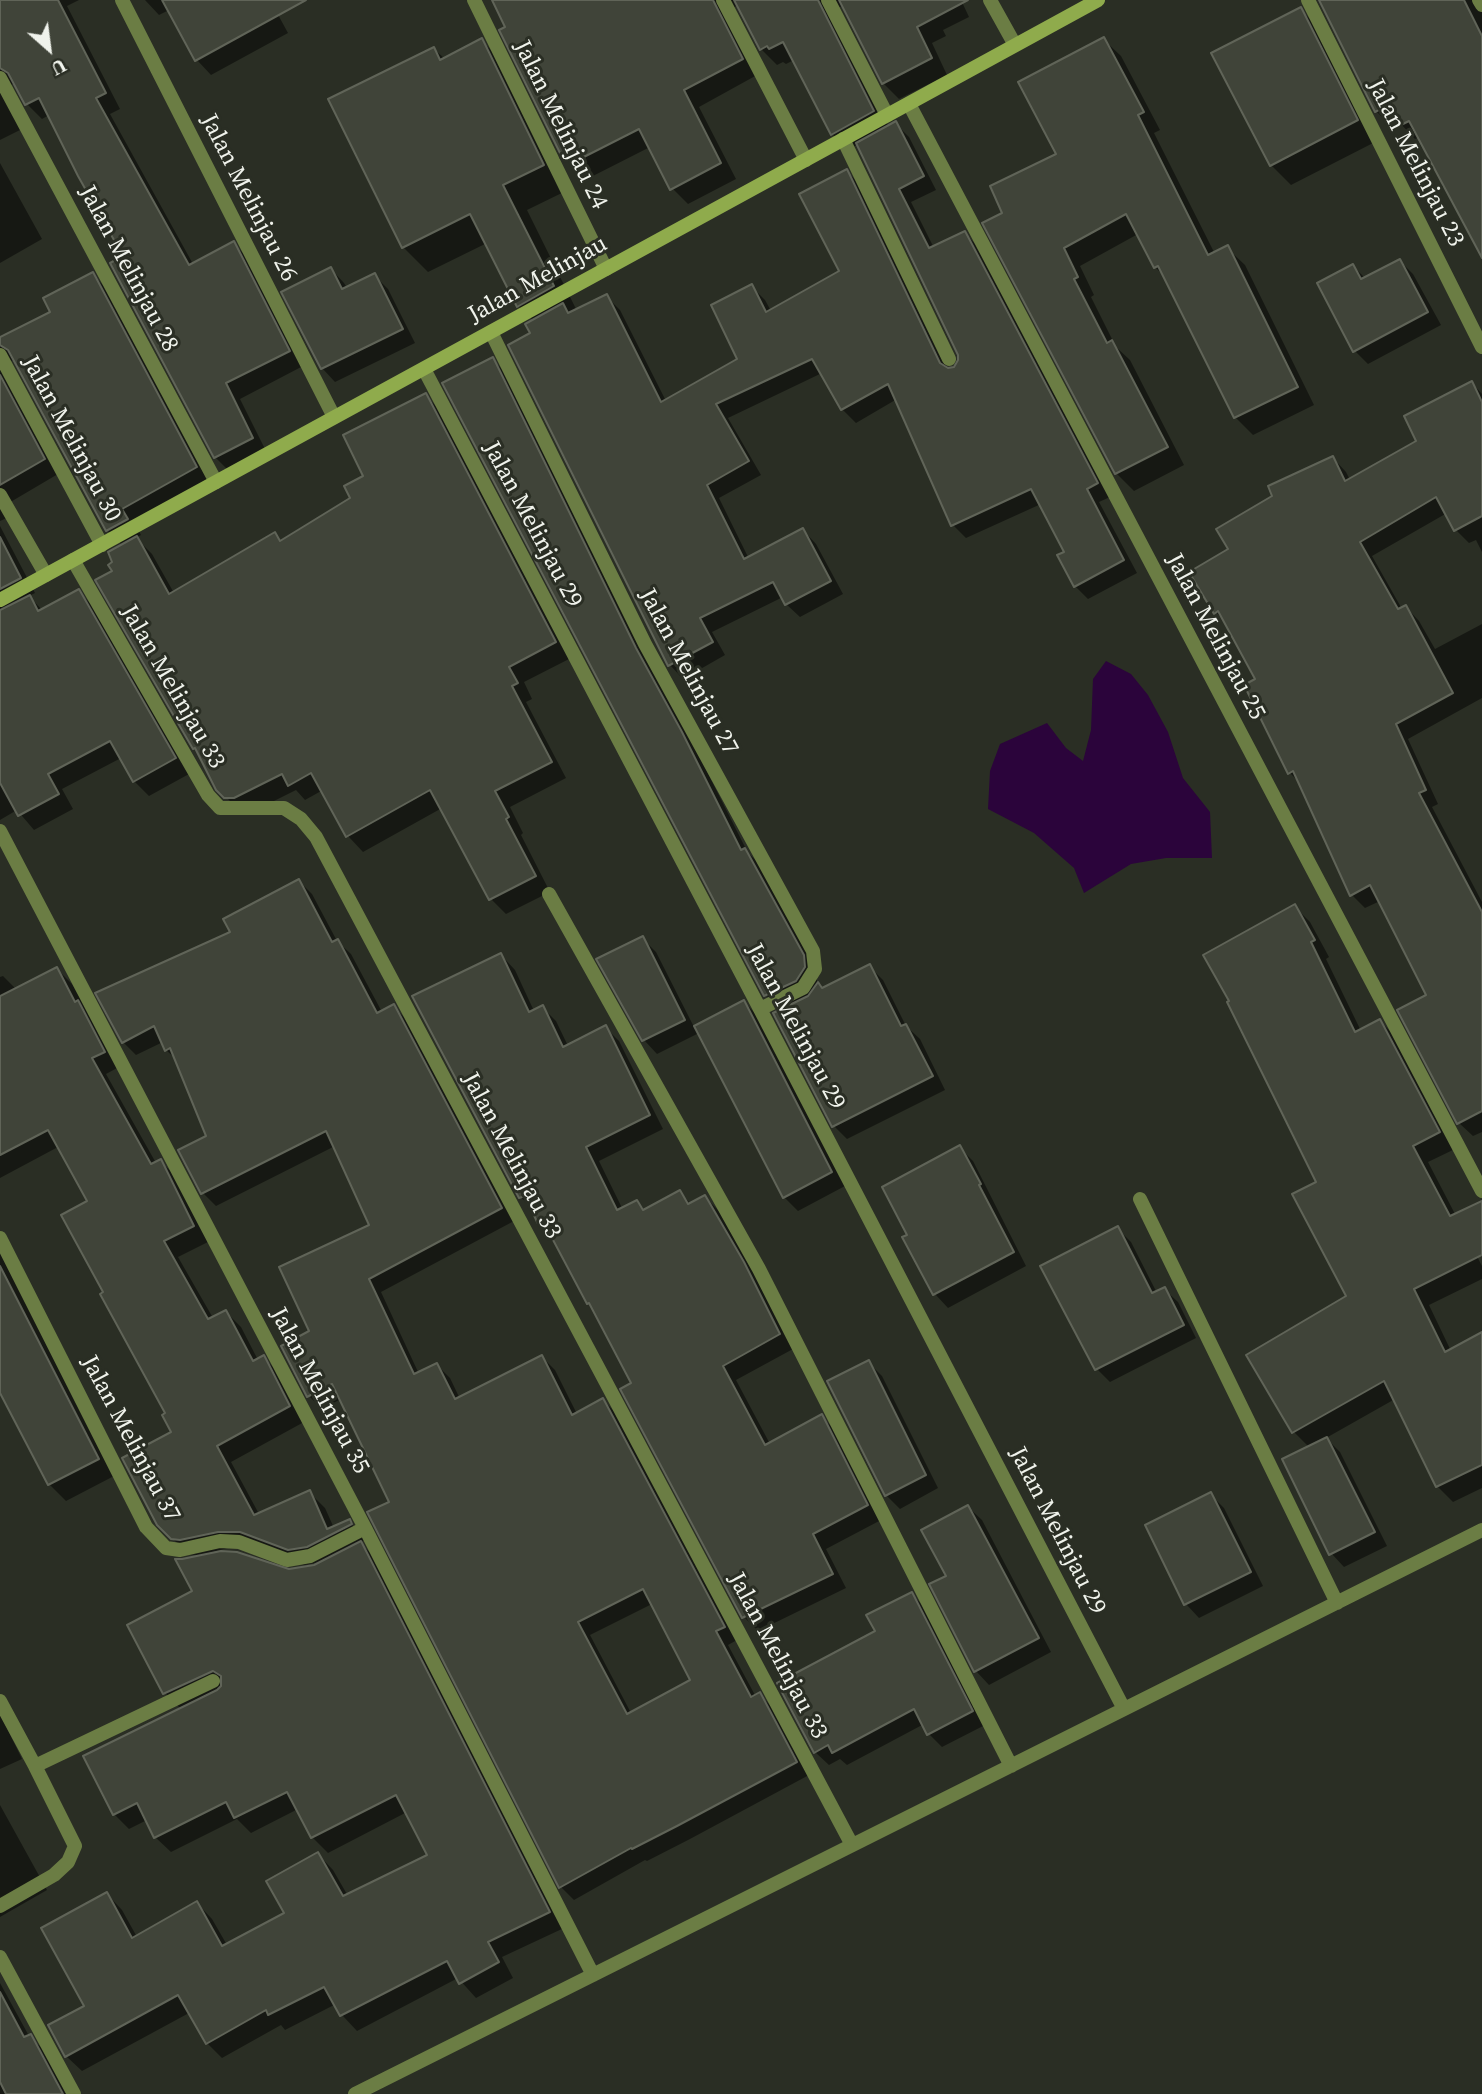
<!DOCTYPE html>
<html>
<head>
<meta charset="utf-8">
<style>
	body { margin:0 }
	#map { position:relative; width:1482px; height:2094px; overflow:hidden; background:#2a2e24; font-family:"Source Serif 4",serif }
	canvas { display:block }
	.north { position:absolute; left:14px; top:14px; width:70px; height:70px; -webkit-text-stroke:5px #2a2e24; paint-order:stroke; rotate:152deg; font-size:19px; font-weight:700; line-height:28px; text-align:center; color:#f0f3ec }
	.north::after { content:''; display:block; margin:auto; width:24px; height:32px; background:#f0f3ec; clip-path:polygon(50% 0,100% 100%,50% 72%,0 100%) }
</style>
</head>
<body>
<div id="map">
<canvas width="1482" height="2094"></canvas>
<div class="north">U</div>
</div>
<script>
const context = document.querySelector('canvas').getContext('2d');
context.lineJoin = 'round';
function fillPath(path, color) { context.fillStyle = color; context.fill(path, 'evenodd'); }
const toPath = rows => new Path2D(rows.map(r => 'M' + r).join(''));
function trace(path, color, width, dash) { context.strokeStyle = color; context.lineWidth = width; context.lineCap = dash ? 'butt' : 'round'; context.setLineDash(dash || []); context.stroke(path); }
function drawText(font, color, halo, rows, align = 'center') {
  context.font = font + ' "Source Serif 4",serif'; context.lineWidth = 6; context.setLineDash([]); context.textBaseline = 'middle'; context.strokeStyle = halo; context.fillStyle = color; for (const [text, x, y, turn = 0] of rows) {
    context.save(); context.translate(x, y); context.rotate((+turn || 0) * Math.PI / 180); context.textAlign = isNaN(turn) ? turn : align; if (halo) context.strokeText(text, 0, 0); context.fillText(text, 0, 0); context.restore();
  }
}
const water = toPath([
	[1106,661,1131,674,1148,695,1168,732,1183,778,1210,812,1212,858,1166,858,1131,864,1084,893,1074,868,1034,833,988,809,990,771,1000,744,1047,723,1066,748,1083,761,1091,730,1093,679]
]);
const shadow = toPath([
	[0,0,79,0,67,6,120,109,110,114,193,264,234,244,248,258,303,366,240,399,267,453,230,472,215,457,125,256,49,115,42,119,27,104,15,83,7,87,22,129,0,140],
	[145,0,270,0,288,33,211,75,197,60,169,10,159,15],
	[494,0,733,0,736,3,736,0,961,0,969,17,943,30,946,36,932,43,947,75,899,99,883,83,844,6,839,7,835,22,889,127,896,124,909,137,936,190,911,202,934,248,965,233,978,247,1110,497,1099,502,1137,573,1088,599,1075,586,1066,553,1041,504,966,538,953,525,897,399,856,423,842,409,822,373,728,418,761,475,719,498,749,559,803,530,816,544,843,594,800,617,786,604,783,597,712,632,725,655,683,679,670,665,510,345,532,334,534,321,518,306,487,243,428,272,403,247,434,49,445,59,482,41,507,66,568,190,527,210,577,311,607,297,620,310,666,401,739,359,752,287,765,300,771,311,841,272,847,171,860,185,949,370,955,369,960,361,959,354,858,144,848,150,832,134,794,60,786,64,783,62,777,65,761,49,739,7,736,6,730,12,757,75,699,107,736,179,688,204,672,188,650,147,589,178,582,170,579,171,563,155],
	[1322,0,1482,0,1482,237,1420,137,1415,139,1398,121,1390,125,1376,111],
	[1300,9,1320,29,1377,141,1291,185,1271,165],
	[1103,39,1121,56,1160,130,1154,133,1215,254,1227,248,1245,265,1314,405,1253,435,1235,417,1165,277,1155,267,1138,234,1080,266,1094,295,1091,297,1116,347,1130,360,1184,465,1134,491,1116,473,1005,214,1058,155],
	[0,163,42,239,0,263],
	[1400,261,1413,274,1441,325,1368,364,1355,351,1353,266,1366,279],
	[331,269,344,283,347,288,374,275,388,289,415,343,335,382,322,368],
	[92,274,107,289,210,482,135,524,141,535,136,538,152,554,174,593,275,534,282,542,353,499,366,477,425,395,441,411,571,658,524,682,532,699,526,702,566,778,510,807,523,833,521,835,550,892,506,914,491,899,442,808,363,852,348,836,323,790,305,800,296,790,250,813,242,813,218,789,201,754,194,748,114,571,123,546,107,530,16,360,10,361,58,474,2,507,7,518,0,521,0,339,53,313],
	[492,359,506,373,748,853,759,863,817,970,817,983,823,989,869,966,883,980,906,1026,920,1039,945,1090,847,1139,834,1126,782,1011,766,995],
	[1472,383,1482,394,1482,552,1476,540,1469,543,1456,530,1447,513,1372,556,1402,609,1406,607,1419,621,1435,649,1482,624,1482,698,1408,739,1438,804,1432,807,1482,902,1482,1132,1473,1136,1459,1123,1429,996,1380,901,1365,908,1352,895,1301,784,1290,773,1258,680,1226,623,1216,612,1231,550,1333,458,1346,472,1350,480,1418,442],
	[0,526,35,593,29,596,43,611,78,591,93,606,189,774,149,796,134,781,121,758,62,789,73,809,34,830,17,810,0,820],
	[299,881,312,894,337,941,351,954,382,1012,394,1007,407,1020,514,1221,381,1292,419,1374,437,1365,450,1378,460,1399,542,1357,555,1370,577,1414,603,1400,616,1413,737,1640,728,1645,756,1697,760,1695,773,1708,809,1775,690,1839,647,1861,645,1860,574,1900,561,1887,370,1512,391,1503,341,1399,322,1409,309,1396,283,1347,311,1331,371,1226,335,1146,216,1206,203,1193,208,1136,178,1061,166,1050,163,1042,136,1055,123,1042,232,933],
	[652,1604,692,1681,631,1713,590,1635],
	[1294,906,1310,922,1329,957,1326,959,1361,1031,1380,1021,1396,1037,1455,1149,1428,1162,1482,1266,1482,1279,1429,1305,1451,1351,1482,1334,1482,1488,1453,1502,1437,1486,1395,1399,1326,1438,1340,1452,1387,1546,1344,1567,1331,1553,1309,1447,1294,1432,1249,1355,1348,1297,1318,1182],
	[642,938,656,952,694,1027,744,1002,758,1016,845,1186,798,1211,784,1197,699,1033,657,1054,644,1040],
	[501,955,515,970,534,1011,542,1007,556,1021,568,1046,605,1027,619,1041,663,1129,599,1161,623,1210,637,1202,646,1211,679,1192,691,1204,705,1197,719,1211,757,1278,793,1349,736,1380,770,1444,822,1417,836,1431,881,1520,826,1549,846,1588,758,1631,744,1617,623,1390,633,1384,593,1308,588,1303,553,1236,540,1223,534,1211,521,1197],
	[57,969,72,984,119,1067,106,1074,156,1163,160,1161,176,1176,208,1242,178,1257,213,1318,226,1312,241,1327,258,1360,263,1357,279,1373,304,1422,231,1462,259,1514,310,1493,325,1508,334,1528,349,1522,365,1537,366,1539,360,1543,376,1558,564,1928,502,1957,513,1978,476,1998,458,1978,357,2031,342,2015,336,2004,285,2030,281,2025,222,2058,207,2043,189,2013,82,2071,66,2056,86,2007,107,1894,122,1910,137,1937,197,1903,212,1919,227,1945,286,1914,318,1854,333,1870,348,1896,430,1855,407,1812,328,1853,312,1837,298,1809,251,1833,237,1819,171,1852,155,1837,147,1820,129,1829,114,1814,181,1709,165,1693,204,1556,188,1554,158,1524,173,1432,168,1414,105,1293,89,1202,58,1147,0,1178,0,977,3,976,17,990],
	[234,1546,256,1547,304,1565,321,1562,321,1565,289,1571,237,1553,213,1552],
	[959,1147,973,1161,1026,1266,948,1308,935,1294,905,1238,910,1235],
	[1117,1228,1131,1242,1157,1293,1164,1289,1178,1302,1196,1338,1110,1382,1097,1369],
	[0,1243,114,1476,66,1501,49,1484,0,1389],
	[868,1362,882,1376,938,1488,900,1509,886,1495],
	[1210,1494,1224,1508,1263,1586,1199,1618,1186,1604,1147,1525],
	[968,1507,982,1520,1051,1652,989,1685,976,1671,948,1576],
	[912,1594,925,1608,985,1725,942,1747,929,1734,924,1724,847,1765,840,1759,829,1765,815,1752,877,1632],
	[0,1714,22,1759,0,1769],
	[0,1805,47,1890,0,1917],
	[0,1983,29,2036,44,2050,68,2094,0,2094]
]);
const building = toPath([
	[0,0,58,0,106,93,96,98,189,265,234,241,290,351,226,383,253,438,214,458,110,263,123,256,78,176,39,98,25,105,8,73,0,68,0,0],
	[162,0,306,0,195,61,162,0],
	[492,0,713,0,743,59,684,90,721,163,670,190,639,129,572,163,567,154,562,157,499,30,505,27,492,0],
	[734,0,818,0,874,111,831,135,783,42,769,49,767,46,760,50,734,0],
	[839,0,968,0,917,27,932,58,882,84,839,0],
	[1319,0,1464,0,1482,36,1482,258,1409,121,1399,126,1388,105,1375,112,1319,0],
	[1301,7,1358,120,1270,166,1211,53,1301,7],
	[1104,37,1144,112,1138,115,1208,255,1228,245,1298,387,1234,418,1158,266,1154,268,1126,214,1064,248,1078,277,1074,279,1107,343,1112,340,1168,447,1115,474,982,223,1002,213,990,186,1056,154,1018,82,1104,37],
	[482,38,544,165,503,185,554,286,517,307,470,214,402,248,328,99,434,47,440,60,482,38],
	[896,121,924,176,899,189,929,248,965,231,1098,483,1087,489,1124,560,1074,587,1057,555,1064,552,1031,489,951,526,888,384,841,410,812,359,716,404,749,461,707,485,744,559,803,528,831,581,785,605,773,582,700,618,713,642,668,666,508,345,530,333,525,324,563,303,568,313,607,294,661,402,737,359,711,305,752,284,766,312,839,271,799,194,847,169,940,363,948,368,954,367,958,360,958,355,856,143,896,121],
	[1400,259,1428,312,1353,352,1317,283,1353,264,1361,279,1400,259],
	[331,267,342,289,375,273,403,329,321,369,281,292,331,267],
	[93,272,197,467,122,509,128,519,106,531,8,350,0,345,0,337,50,312,43,298,93,272],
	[493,357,636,648,682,732,741,850,745,848,804,955,805,967,796,981,764,996,442,383,493,357],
	[0,375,45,459,0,485,0,375],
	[1472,381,1482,402,1482,516,1454,531,1436,497,1360,542,1398,609,1406,605,1453,693,1396,724,1426,790,1419,793,1482,912,1482,1111,1457,1124,1397,1010,1426,995,1370,885,1350,896,1293,771,1288,774,1244,685,1255,679,1218,611,1214,614,1189,572,1228,549,1216,529,1272,496,1268,486,1333,456,1345,481,1416,441,1404,416,1472,381],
	[426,393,556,642,509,667,518,683,512,686,552,762,495,791,509,817,506,819,536,876,489,900,430,790,346,837,311,773,288,786,282,774,234,798,224,798,216,790,195,748,193,749,95,580,112,571,108,565,112,562,108,552,137,536,169,594,275,532,280,541,350,498,344,486,363,476,343,435,426,393],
	[0,537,21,578,0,589,0,537],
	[79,589,176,758,133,782,110,741,48,774,59,794,18,816,0,783,0,610,30,595,38,611,79,589],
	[299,879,332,942,338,939,377,1013,394,1004,502,1208,369,1279,414,1374,437,1363,455,1399,542,1355,572,1415,603,1398,725,1627,716,1631,751,1697,760,1692,797,1762,677,1826,632,1849,631,1848,559,1888,367,1512,389,1502,332,1384,307,1397,281,1346,309,1331,279,1267,369,1225,326,1131,201,1194,178,1150,206,1136,170,1048,165,1051,154,1026,122,1043,95,993,230,932,223,919,299,879],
	[643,1589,690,1680,627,1714,578,1622,643,1589],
	[1295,904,1315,940,1311,942,1355,1032,1380,1019,1440,1132,1413,1146,1450,1216,1482,1201,1482,1255,1414,1289,1445,1352,1482,1332,1482,1465,1436,1487,1384,1381,1292,1433,1246,1355,1346,1296,1292,1194,1316,1182,1227,1002,1229,1001,1203,955,1295,904],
	[643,936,685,1020,642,1041,596,959,643,936],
	[501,953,529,1012,543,1005,563,1047,606,1025,650,1115,586,1147,617,1210,637,1200,643,1210,680,1190,688,1204,705,1195,744,1262,780,1334,723,1366,765,1445,822,1414,868,1505,813,1534,833,1574,742,1618,620,1389,631,1383,589,1303,587,1304,543,1221,538,1224,525,1196,519,1198,412,996,501,953],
	[870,964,901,1026,906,1024,933,1076,832,1127,773,1013,808,996,818,982,822,988,870,964],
	[57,967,75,1002,78,1000,105,1052,92,1058,151,1164,161,1159,194,1226,164,1241,208,1319,226,1310,253,1361,264,1355,290,1406,217,1446,254,1515,310,1490,327,1529,350,1519,352,1524,307,1547,288,1550,240,1532,218,1532,180,1540,171,1539,157,1525,122,1458,171,1432,162,1415,165,1413,100,1294,103,1292,61,1215,87,1201,48,1130,0,1155,0,996,57,967],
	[744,1000,832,1172,783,1198,694,1026,744,1000],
	[960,1145,981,1184,979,1185,1014,1252,933,1295,902,1237,907,1235,882,1187,960,1145],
	[1118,1226,1152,1293,1165,1287,1184,1325,1095,1370,1040,1266,1118,1226],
	[0,1266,99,1459,48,1485,0,1393,0,1266],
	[869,1360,926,1475,885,1496,827,1381,869,1360],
	[1327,1437,1375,1532,1329,1555,1282,1459,1327,1437],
	[1211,1492,1251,1572,1184,1605,1145,1525,1211,1492],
	[968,1505,1039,1638,974,1672,929,1584,946,1576,921,1530,968,1505],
	[361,1541,550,1912,488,1942,499,1962,459,1984,447,1961,340,2016,324,1987,268,2015,266,2010,206,2044,178,1995,65,2057,48,2025,84,2006,41,1928,107,1892,132,1938,197,1901,222,1946,284,1913,266,1881,318,1852,343,1896,427,1855,396,1795,311,1838,287,1792,234,1818,226,1802,154,1838,137,1803,113,1815,83,1756,217,1690,221,1686,221,1676,213,1671,163,1694,127,1625,192,1591,175,1559,182,1559,221,1551,237,1552,289,1569,314,1565,361,1541],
	[912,1592,973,1711,927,1735,914,1709,832,1753,828,1745,814,1753,777,1683,875,1631,866,1615,912,1592],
	[0,1992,24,2037,31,2034,63,2094,6,2094,0,2082,0,1992]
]);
const street = toPath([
	[122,0,334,417],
	[474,0,606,269],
	[723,0,806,160],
	[828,0,887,115],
	[990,0,1015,45],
	[1308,0,1482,347],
	[1479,0,1482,5],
	[0,78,216,482],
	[909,104,1482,1191],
	[843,139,949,359],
	[491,332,645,644,813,951,815,969,803,988,760,1009],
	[0,355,102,545],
	[424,369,760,1009,1124,1709],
	[0,495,46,575],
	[73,560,208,795,220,808,284,808,301,819,316,837,852,1845],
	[0,831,365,1528,593,1975],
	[549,894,759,1269,1011,1766],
	[1140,1199,1337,1603],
	[0,1238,146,1527,166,1548,180,1550,220,1541,239,1542,287,1560,310,1556,365,1528],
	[0,1701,35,1766,75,1846,68,1862,54,1875,0,1906],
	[35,1766,213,1681],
	[0,1957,74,2094],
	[355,2094,1482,1530]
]);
const secondary = toPath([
	[0,600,1098,0]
]);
const streetNames = [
	["Jalan Melinjau 24",560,125,64],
	["Jalan Melinjau 23",1415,163,63],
	["Jalan Melinjau 26",248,198,63],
	["Jalan Melinjau 28",128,269,62],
	["Jalan Melinjau",538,280,-29],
	["Jalan Melinjau 30",71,439,62],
	["Jalan Melinjau 29",532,525,62],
	["Jalan Melinjau 25",1215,637,62],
	["Jalan Melinjau 27",688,672,62],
	["Jalan Melinjau 33",172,687,60],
	["Jalan Melinjau 29",795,1027,62],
	["Jalan Melinjau 33",511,1156,62],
	["Jalan Melinjau 35",319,1391,62],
	["Jalan Melinjau 37",130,1439,62],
	["Jalan Melinjau 29",1057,1531,63],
	["Jalan Melinjau 33",777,1656,62]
];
fillPath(water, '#2b043b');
fillPath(shadow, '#0007');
fillPath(building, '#404439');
trace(building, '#606458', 2);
trace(street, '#6b7d44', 14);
trace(secondary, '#8fab4c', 14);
drawText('24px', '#f0f3ec', '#2a2e24', streetNames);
</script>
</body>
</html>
